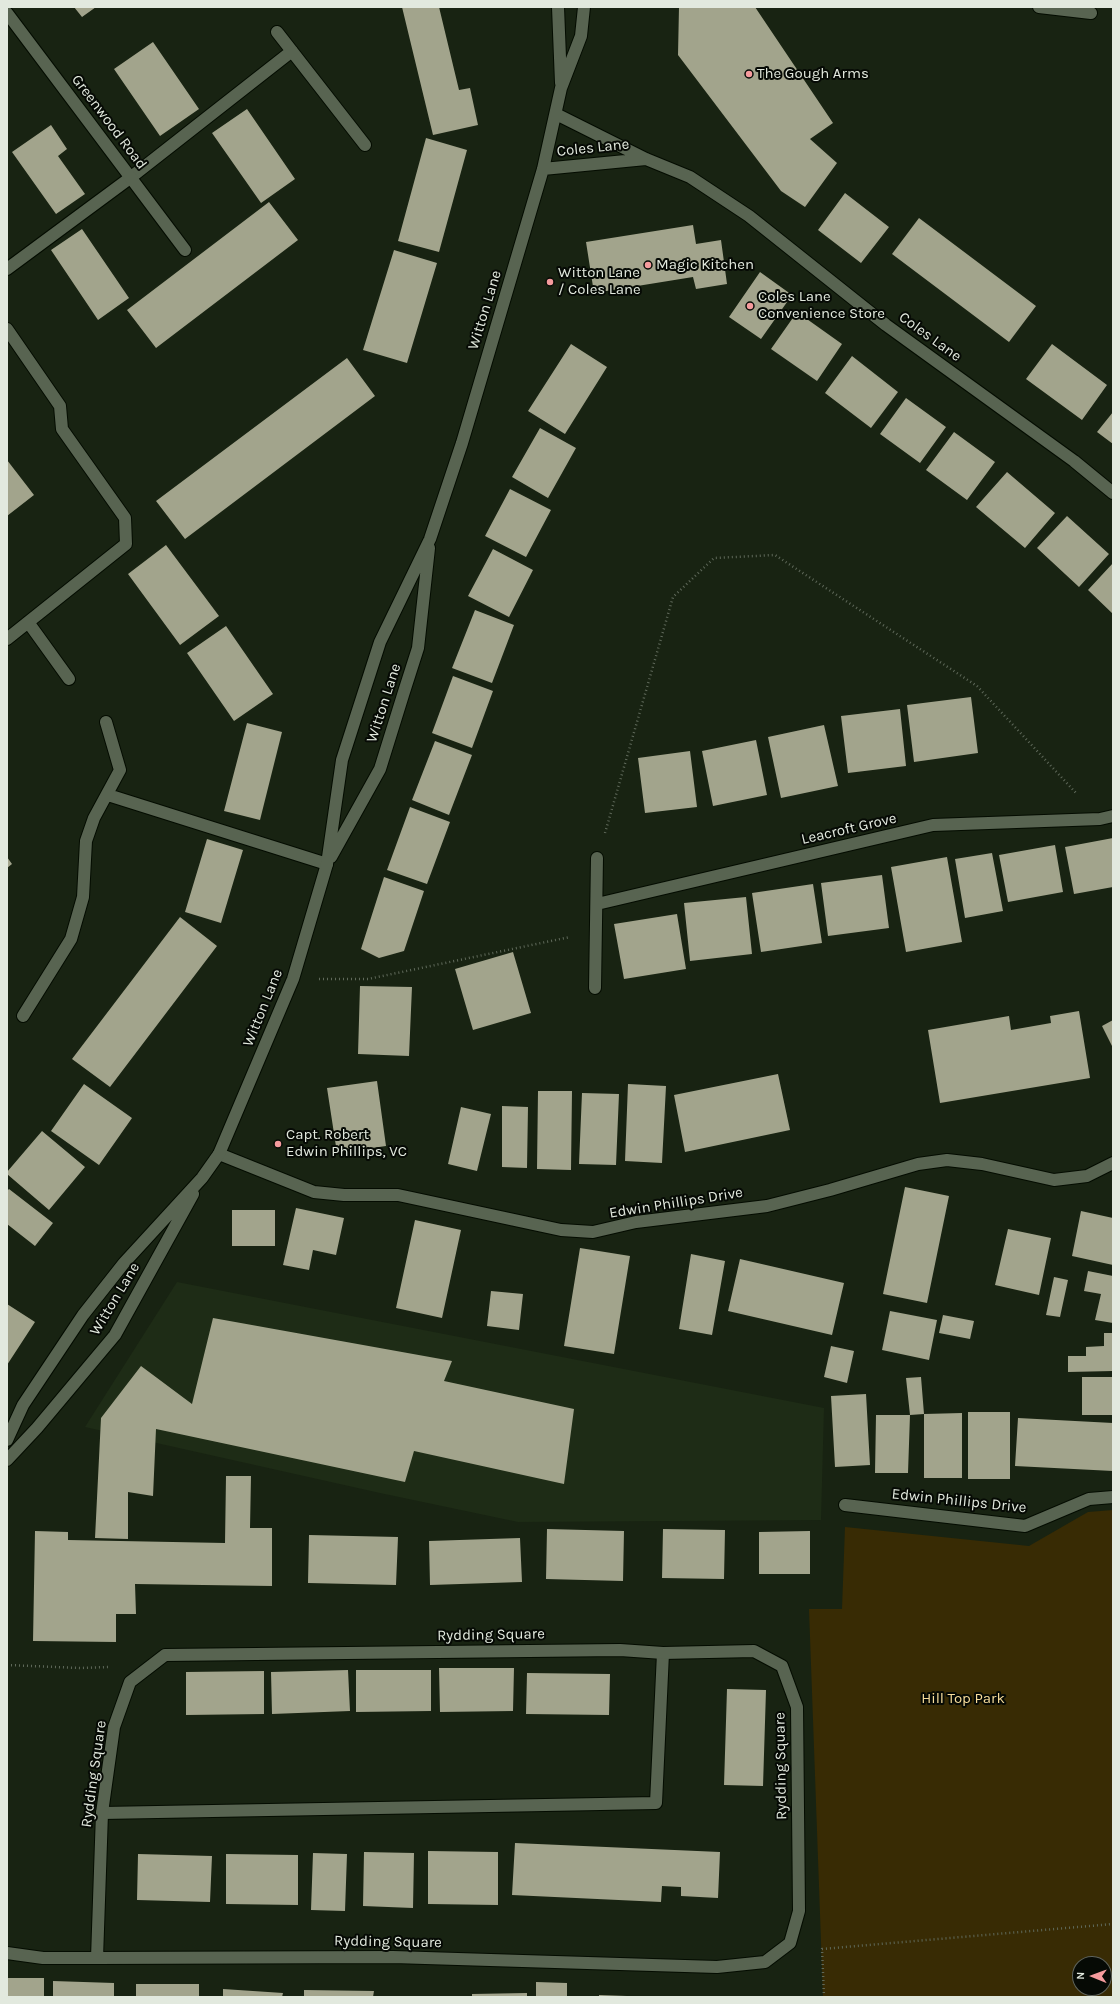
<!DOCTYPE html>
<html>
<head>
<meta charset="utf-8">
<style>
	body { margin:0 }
	#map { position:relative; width:1120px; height:2004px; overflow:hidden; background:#182312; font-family:Karla,sans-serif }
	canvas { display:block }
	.frame { position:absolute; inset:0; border:8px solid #e2e9de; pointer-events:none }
	.north { position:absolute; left:1072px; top:1956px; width:40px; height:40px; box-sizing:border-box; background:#060a05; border:1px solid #5e635c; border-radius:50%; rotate:271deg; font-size:11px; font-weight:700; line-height:16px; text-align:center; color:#e2e9de }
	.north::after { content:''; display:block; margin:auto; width:14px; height:18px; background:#f59b9d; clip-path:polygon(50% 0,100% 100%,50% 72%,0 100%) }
</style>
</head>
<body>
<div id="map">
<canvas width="1120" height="2004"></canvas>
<div class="frame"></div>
<div class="north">N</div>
</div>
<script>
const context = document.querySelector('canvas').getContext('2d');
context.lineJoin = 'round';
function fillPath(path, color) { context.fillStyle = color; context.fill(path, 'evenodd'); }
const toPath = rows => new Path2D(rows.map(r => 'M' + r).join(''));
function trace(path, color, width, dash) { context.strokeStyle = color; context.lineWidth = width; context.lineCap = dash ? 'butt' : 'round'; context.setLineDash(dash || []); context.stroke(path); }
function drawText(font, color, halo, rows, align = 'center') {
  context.font = font + ' Karla,sans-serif'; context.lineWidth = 4; context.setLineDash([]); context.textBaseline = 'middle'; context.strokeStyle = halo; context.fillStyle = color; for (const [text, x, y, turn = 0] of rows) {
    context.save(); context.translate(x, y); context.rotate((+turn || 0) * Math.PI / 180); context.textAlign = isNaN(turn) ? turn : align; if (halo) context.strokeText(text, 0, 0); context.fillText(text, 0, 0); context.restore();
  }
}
const built = toPath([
	[177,1282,824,1408,821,1520,518,1522,380,1493,85,1427]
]);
const green = toPath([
	[1113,1510,1113,1997,823,1997,809,1609,842,1609,845,1527,1029,1546,1088,1512],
	[1080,1964,1104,1964,1104,1988,1080,1988]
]);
const building = toPath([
	[74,7,96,7,82,17],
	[402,7,439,7,459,90,470,88,478,125,433,135],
	[679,7,730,7,731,8,755,7,833,123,810,139,837,163,805,207,781,191,678,55],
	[153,42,199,109,160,136,114,69],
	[247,109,295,179,261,203,212,133],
	[51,125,67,149,58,156,85,194,56,214,12,152],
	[426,138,467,150,439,252,398,241],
	[845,193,889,227,861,263,818,230],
	[269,202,298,240,156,348,127,310],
	[919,218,1036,306,1009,342,892,254],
	[693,225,696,244,721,240,727,284,696,289,693,277,594,293,586,242],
	[82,229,129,298,98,320,51,250],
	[394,250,437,263,407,363,363,350],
	[760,272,792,295,761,339,729,317],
	[797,312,842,344,817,381,771,349],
	[571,344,607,367,565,434,528,411],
	[1052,344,1107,385,1082,420,1026,379],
	[852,356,898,392,871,428,825,393],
	[347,358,375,396,185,539,156,501],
	[906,398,946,427,920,463,880,434],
	[1113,412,1113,444,1097,432],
	[540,428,576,448,548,498,512,477],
	[954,432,995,462,967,500,926,470],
	[7,460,34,495,7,516],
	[1007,472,1055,513,1025,548,976,507],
	[510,489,551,510,526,557,485,536],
	[1067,516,1109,554,1079,587,1037,548],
	[166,545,219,616,180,645,128,574],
	[493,549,533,570,509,617,468,596],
	[1113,563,1113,614,1088,590],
	[475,610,514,625,492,683,452,668],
	[226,626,273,694,234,721,187,653],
	[453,676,493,691,472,748,432,733],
	[971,697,978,753,914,762,907,705],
	[900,709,906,766,848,773,841,716],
	[247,723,282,732,260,820,224,811],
	[824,725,838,786,781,798,768,737],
	[756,740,767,795,713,806,702,751],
	[435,741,472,755,449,815,412,800],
	[690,751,697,807,645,813,638,758],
	[410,807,450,822,427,884,387,870],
	[1113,838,1113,887,1074,894,1065,847],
	[207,839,243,850,221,923,185,912],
	[1055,845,1063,892,1008,902,999,855],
	[992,853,1003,911,965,918,955,859],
	[7,857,12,864,7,868],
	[947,857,962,942,906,952,891,867],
	[882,875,889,928,828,936,821,883],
	[384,877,424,891,404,951,379,958,361,949],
	[813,884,822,943,761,952,752,893],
	[746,897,752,954,690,961,684,903],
	[677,914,686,969,624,979,614,924],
	[180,917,217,946,110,1087,72,1059],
	[513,952,531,1013,473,1030,455,969],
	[360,986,412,987,409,1056,358,1054],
	[1079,1011,1090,1078,940,1103,928,1030,1009,1016,1011,1030,1051,1023,1050,1016],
	[1113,1020,1113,1048,1102,1026],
	[778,1074,790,1130,685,1152,674,1095],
	[377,1081,386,1146,337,1153,327,1088],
	[84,1084,132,1118,99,1165,51,1131],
	[628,1084,666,1086,662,1163,625,1161],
	[538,1091,572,1091,571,1170,537,1169],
	[582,1093,619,1094,616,1165,579,1164],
	[502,1106,528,1107,527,1168,502,1167],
	[461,1107,491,1114,477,1171,448,1164],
	[42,1131,85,1167,49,1210,7,1174,7,1172],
	[905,1187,949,1196,927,1303,883,1294],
	[9,1189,53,1223,35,1246,7,1224,7,1191],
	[296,1208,344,1218,336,1255,313,1250,309,1270,283,1265],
	[232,1210,275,1210,275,1246,232,1246],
	[1081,1211,1113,1218,1113,1265,1072,1256],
	[415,1220,461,1230,442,1318,396,1308],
	[1008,1229,1051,1238,1039,1295,995,1285],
	[580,1248,630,1256,614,1354,564,1346],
	[691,1254,725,1261,712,1335,679,1329],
	[740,1259,844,1283,832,1335,728,1311],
	[1088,1271,1113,1276,1113,1323,1095,1320,1101,1294,1084,1291],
	[1054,1277,1068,1280,1060,1317,1046,1315],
	[491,1291,523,1294,519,1330,487,1326],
	[7,1304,35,1322,7,1365],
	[890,1311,937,1320,929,1360,882,1350],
	[943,1315,974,1321,970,1339,939,1333],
	[213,1318,452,1361,444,1381,574,1409,564,1484,414,1451,405,1482,156,1429,153,1496,128,1492,128,1539,95,1538,101,1418,141,1366,192,1404],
	[1104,1333,1113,1333,1113,1371,1068,1372,1068,1356,1086,1356,1086,1347,1104,1346],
	[831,1346,854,1351,847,1383,824,1377],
	[921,1377,924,1414,910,1415,906,1378],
	[1082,1377,1113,1377,1113,1415,1082,1415],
	[866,1394,870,1465,835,1467,831,1396],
	[968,1412,1010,1412,1010,1479,968,1479],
	[962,1413,962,1478,924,1478,924,1414],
	[876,1415,910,1415,908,1473,875,1473],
	[1018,1418,1113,1423,1113,1471,1015,1466],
	[226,1476,251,1476,250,1528,272,1528,272,1586,135,1584,136,1614,116,1614,116,1642,33,1641,35,1531,68,1532,68,1540,225,1543],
	[547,1529,624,1531,623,1581,546,1579],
	[663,1529,725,1530,724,1579,662,1578],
	[810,1531,810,1574,759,1574,759,1532],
	[309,1535,398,1537,396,1585,308,1583],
	[520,1538,522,1582,430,1585,429,1541],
	[439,1668,514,1668,513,1711,440,1712],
	[348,1670,350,1711,272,1714,271,1672],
	[356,1670,431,1670,431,1711,356,1712],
	[264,1671,264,1714,186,1715,186,1672],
	[527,1673,610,1674,609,1715,526,1714],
	[727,1689,766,1690,763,1786,724,1785],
	[515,1843,720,1852,718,1898,681,1896,681,1887,662,1886,661,1902,512,1895],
	[428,1851,498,1852,498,1905,428,1904],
	[364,1852,414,1853,413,1908,363,1906],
	[313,1853,347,1854,345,1911,311,1910],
	[138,1854,212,1856,210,1902,137,1900],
	[226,1854,298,1855,298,1905,226,1904],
	[8,1978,44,1978,44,1997,8,1997],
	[53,1981,114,1983,114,1997,53,1997],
	[536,1982,567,1983,567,1997,536,1997],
	[136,1984,199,1984,199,1997,136,1997],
	[223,1989,283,1993,282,1997,223,1997],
	[304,1990,374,1991,373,1997,304,1997],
	[527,1993,527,1997,472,1997,472,1994],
	[599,1995,627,1996,627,1997,599,1997]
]);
const path = toPath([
	[605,833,673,597,714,558,775,555,977,686,1076,793],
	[319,979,368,979,570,937],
	[7,1665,80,1668,110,1667],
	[824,1997,822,1949,1113,1924]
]);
const service = toPath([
	[1039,7,1091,13],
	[277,32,365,145],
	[7,269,130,178,292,51],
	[7,329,60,406,62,429,125,518,126,544,7,639],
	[28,622,69,679],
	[108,795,327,864],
	[23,1016,71,939,83,897,86,841,94,818,120,770,106,722],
	[102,1813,656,1803,663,1653]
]);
const minor = toPath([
	[7,13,185,250],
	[597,904,933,825,1100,819,1113,816],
	[595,988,597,858],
	[219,1154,314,1192,344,1195,398,1195,561,1230,593,1232,636,1222,767,1206,830,1190,918,1164,947,1160,982,1164,1054,1180,1087,1176,1113,1163],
	[845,1505,1025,1526,1089,1499,1113,1497],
	[7,1953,43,1958,97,1958,393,1957,717,1967,765,1962,790,1943,799,1911,797,1707,782,1666,754,1651,663,1653,620,1650,165,1655,130,1682,114,1727,102,1813,97,1958]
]);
const tertiary = toPath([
	[558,7,561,83],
	[556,114,646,159,690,177,749,216,886,325,1074,461,1113,493],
	[543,169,646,159],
	[331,857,380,769,403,695,418,648,429,548],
	[7,1440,23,1405,83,1315,124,1263,202,1178,219,1154,293,979,327,864,342,760,380,642,430,539,462,443,543,169,561,88,581,36,584,7],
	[7,1460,37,1428,115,1335,193,1194]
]);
const markers = [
	[749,74,4,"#f59b9d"],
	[648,265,4,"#f59b9d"],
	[550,282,4,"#f59b9d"],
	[750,306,4,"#f59b9d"],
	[278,1144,4,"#f59b9d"]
];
const poiNames = [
	["The Gough Arms",757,74],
	["Magic Kitchen",656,265],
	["Witton Lane",558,273],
	["/ Coles Lane",558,290],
	["Coles Lane",758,297],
	["Convenience Store",758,314],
	["Capt. Robert",286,1135],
	["Edwin Phillips, VC",286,1152]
];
const streetNames = [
	["Greenwood Road",109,122,53],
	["Coles Lane",593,148,-6],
	["Witton Lane",485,310,-73],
	["Coles Lane",930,337,36],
	["Witton Lane",384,703,-72],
	["Leacroft Grove",849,829,-13],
	["Witton Lane",263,1008,-68],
	["Edwin Phillips Drive",676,1203,-9],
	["Witton Lane",115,1299,-59],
	["Edwin Phillips Drive",959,1501,6],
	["Rydding Square",491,1635,-1],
	["Rydding Square",781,1766,-91],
	["Rydding Square",94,1774,-82],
	["Rydding Square",388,1942,1]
];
const parkNames = [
	["Hill Top Park",963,1699]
];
fillPath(built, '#1e2c16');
fillPath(green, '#382b04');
fillPath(building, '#a2a48c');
trace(service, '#040c01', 14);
trace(minor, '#040c01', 14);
trace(tertiary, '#040c01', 14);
trace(path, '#5f695a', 2.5, [1, 3]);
trace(service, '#586451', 12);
trace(minor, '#586451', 12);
trace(tertiary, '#586451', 12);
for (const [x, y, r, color] of markers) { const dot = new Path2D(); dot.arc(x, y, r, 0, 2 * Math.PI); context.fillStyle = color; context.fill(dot); trace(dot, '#060a05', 1.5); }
drawText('15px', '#e2e9de', '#060a05', poiNames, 'left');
drawText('15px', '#e2e9de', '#060a05', streetNames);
drawText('15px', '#f8dd9b', '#060a05', parkNames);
</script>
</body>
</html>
